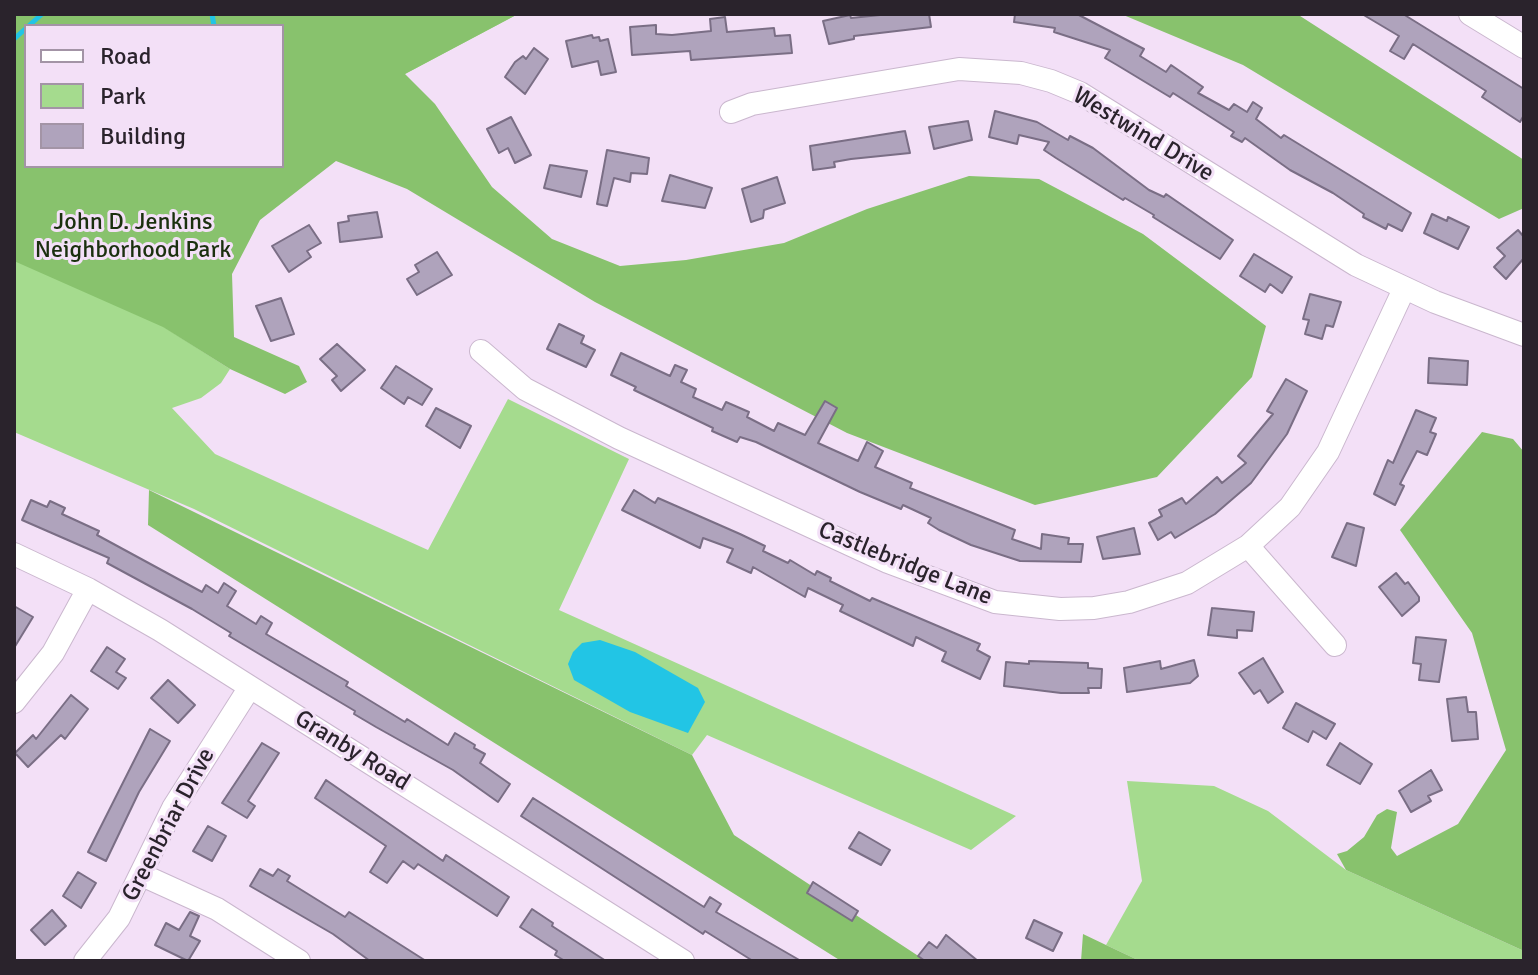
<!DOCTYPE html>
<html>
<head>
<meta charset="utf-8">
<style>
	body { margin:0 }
	#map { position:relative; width:1538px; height:975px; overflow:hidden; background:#f3e0f7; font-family:Signika,sans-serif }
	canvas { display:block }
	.frame { position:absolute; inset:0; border:16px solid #2a232c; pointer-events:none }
	.legend { position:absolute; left:24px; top:24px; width:260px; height:144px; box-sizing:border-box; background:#f3e0f7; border:2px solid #a394a6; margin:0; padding:10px 14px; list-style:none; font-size:24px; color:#2a232c }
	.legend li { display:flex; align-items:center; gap:16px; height:40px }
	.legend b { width:40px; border:2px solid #a394a6 }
</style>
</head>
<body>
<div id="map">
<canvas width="1538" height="975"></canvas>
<div class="frame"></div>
<ul class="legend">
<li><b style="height:10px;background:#fff"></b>Road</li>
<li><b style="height:22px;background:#a5db8e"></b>Park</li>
<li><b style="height:22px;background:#afa3bc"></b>Building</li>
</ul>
</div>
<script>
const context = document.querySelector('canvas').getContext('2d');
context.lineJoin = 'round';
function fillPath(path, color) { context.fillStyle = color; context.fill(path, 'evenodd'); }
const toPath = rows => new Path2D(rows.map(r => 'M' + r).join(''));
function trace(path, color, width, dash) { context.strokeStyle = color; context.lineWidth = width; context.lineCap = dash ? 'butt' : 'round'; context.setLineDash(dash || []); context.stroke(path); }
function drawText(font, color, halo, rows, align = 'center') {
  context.font = font + ' Signika,sans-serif'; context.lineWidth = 6; context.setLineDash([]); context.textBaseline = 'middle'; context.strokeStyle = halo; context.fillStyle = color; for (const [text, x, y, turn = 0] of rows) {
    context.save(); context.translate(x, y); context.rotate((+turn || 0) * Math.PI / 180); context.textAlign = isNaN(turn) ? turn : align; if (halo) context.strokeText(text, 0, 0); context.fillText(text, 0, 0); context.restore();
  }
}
const green = toPath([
	[14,14,518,14,405,74,282,26,26,26,26,166,164,327,230,369,221,383,201,398,172,408,215,454,428,550,508,399,629,459,559,610,1016,816,971,850,707,735,692,755,194,509,14,432],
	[1127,781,1214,786,1268,811,1346,870,1524,951,1524,961,1140,961,1106,945,1142,881]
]);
const forest = toPath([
	[14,14,518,14,405,74,435,104,492,187,552,239,620,266,686,260,784,243,867,209,969,176,1039,179,1143,234,1266,326,1252,377,1157,477,1035,505,847,433,595,302,407,189,336,161,260,220,232,274,234,337,299,366,307,382,285,394,230,369,163,327,14,261],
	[26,26,282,26,282,166,26,166],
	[1121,14,1297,14,1524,160,1524,208,1499,219,1243,65],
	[1482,432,1513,439,1524,452,1524,951,1346,870,1337,854,1347,851,1364,837,1377,815,1387,809,1397,812,1391,848,1397,856,1458,824,1506,750,1472,633,1400,530],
	[149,490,692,755,734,835,926,961,841,961,148,525],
	[1083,934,1106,945,1140,961,1081,961]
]);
const water = toPath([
	[600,640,635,652,698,688,705,702,688,733,630,712,574,680,568,664,573,652,582,643]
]);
const stream = toPath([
	[212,14,214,26],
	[14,39,42,14]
]);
const building = toPath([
	[890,14,929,14,931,27,854,36,854,39,829,44,823,21,850,15,851,18,890,14],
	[1015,14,1077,14,1144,49,1140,56,1166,72,1171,65,1203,87,1198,93,1229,110,1234,104,1247,112,1253,102,1262,108,1256,119,1281,138,1284,135,1411,213,1402,231,1388,224,1386,229,1363,217,1364,214,1333,193,1290,170,1245,138,1242,142,1231,136,1234,132,1173,93,1170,97,1117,65,1105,58,1110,50,1054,32,1055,28,1014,22,1015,14],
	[1362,14,1403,14,1524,89,1524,115,1520,122,1482,97,1486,91,1413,44,1404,59,1390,51,1399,36,1362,14],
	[725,17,727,32,774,28,775,36,790,35,792,53,691,60,690,51,632,55,630,27,656,25,656,34,672,35,711,31,710,19,725,17],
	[592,35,593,38,599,37,600,41,608,39,616,72,601,75,598,61,572,67,566,41,592,35],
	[534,48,548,59,525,94,505,77,515,62,523,56,526,59,534,48],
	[995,111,1037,122,1068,140,1070,136,1093,148,1149,190,1164,197,1166,194,1233,240,1220,259,1153,217,1154,215,1125,198,1123,200,1056,158,1044,150,1049,142,1019,135,1017,144,989,137,995,111],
	[511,117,531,155,515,163,508,148,499,153,487,129,511,117],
	[968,121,972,140,934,149,929,127,968,121],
	[905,131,910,153,851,159,834,162,835,167,813,170,810,146,905,131],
	[607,150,649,158,647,174,631,173,630,182,614,178,607,206,597,204,607,150],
	[550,165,587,171,581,197,544,188,550,165],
	[670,175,712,188,705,208,662,201,670,175],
	[777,177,785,203,764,210,763,218,751,222,742,189,777,177],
	[377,212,382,237,340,242,338,223,349,221,348,216,377,212],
	[1432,214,1447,221,1448,217,1469,227,1458,249,1424,233,1432,214],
	[309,225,321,243,307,251,311,257,289,272,272,246,309,225],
	[1518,230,1524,237,1524,258,1506,279,1494,267,1505,256,1497,248,1518,230],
	[437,252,452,275,417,295,407,279,419,272,415,265,437,252],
	[1254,254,1292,277,1282,293,1270,284,1265,292,1240,276,1254,254],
	[1310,294,1341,302,1333,327,1326,325,1322,339,1305,334,1309,320,1303,319,1310,294],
	[281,298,294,334,271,341,256,306,281,298],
	[559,324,584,336,581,343,595,350,586,367,547,349,559,324],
	[337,344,365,370,341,391,332,380,337,376,320,359,337,344],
	[621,353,670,376,675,365,687,370,681,382,696,389,693,397,722,410,726,402,749,412,747,417,774,431,778,423,805,435,825,401,837,408,818,443,858,461,867,442,883,451,875,467,912,483,910,488,1015,530,1012,539,1041,549,1042,534,1069,538,1068,544,1083,544,1081,562,1020,561,971,545,939,530,928,523,931,518,903,505,901,509,860,492,756,442,740,437,737,442,712,431,713,428,634,390,636,387,611,375,621,353],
	[1429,358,1468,361,1467,385,1428,383,1429,358],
	[396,366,432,389,422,405,408,397,404,404,381,388,396,366],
	[1286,379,1307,391,1287,434,1251,483,1215,514,1175,538,1171,532,1158,540,1149,523,1162,516,1159,510,1182,498,1186,504,1217,477,1222,483,1246,463,1238,456,1273,414,1267,411,1286,379],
	[436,408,471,426,460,448,426,426,436,408],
	[1416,410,1436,418,1430,432,1436,434,1427,455,1417,451,1400,484,1404,486,1395,505,1374,494,1388,460,1393,463,1416,410],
	[634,490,655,503,658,498,740,534,765,546,763,551,788,563,790,560,815,575,817,571,831,578,830,581,870,601,872,598,980,644,977,650,990,657,980,679,942,661,946,652,916,637,913,646,840,611,843,605,808,588,805,597,753,567,751,573,727,562,733,549,703,538,700,548,622,510,634,490],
	[31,500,47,507,50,501,65,508,62,514,99,531,97,535,202,592,206,585,218,593,224,583,236,591,227,606,256,624,261,616,272,623,266,634,348,682,346,686,405,722,407,719,448,745,455,733,475,745,474,748,485,754,480,763,510,784,498,802,453,770,376,727,354,714,355,711,229,636,231,633,192,609,107,563,109,558,22,520,31,500],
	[1347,523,1364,528,1356,566,1332,557,1347,523],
	[1134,528,1140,554,1103,559,1097,537,1134,528],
	[1396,573,1405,584,1408,582,1419,597,1419,601,1402,616,1379,587,1396,573],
	[14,606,33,617,14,648,14,606],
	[1212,608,1254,612,1252,631,1237,630,1237,638,1208,635,1212,608],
	[1416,637,1446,640,1439,682,1419,680,1421,664,1413,663,1416,637],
	[107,647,125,659,116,672,126,678,118,689,91,671,107,647],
	[1263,658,1283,692,1268,703,1260,690,1254,694,1239,673,1263,658],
	[1194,660,1198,676,1190,683,1127,692,1124,668,1160,661,1161,669,1194,660],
	[1029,661,1088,663,1088,668,1102,669,1101,688,1088,688,1089,693,1061,693,1004,686,1006,662,1029,664,1029,661],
	[168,680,195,705,178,723,151,698,168,680],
	[71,695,88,709,65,739,61,735,28,767,15,753,33,735,36,739,71,695],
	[1466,697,1468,712,1476,712,1478,739,1452,741,1447,699,1466,697],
	[1296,703,1335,724,1326,739,1313,731,1308,742,1283,728,1296,703],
	[150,729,170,741,139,792,106,861,88,852,150,729],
	[262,743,279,753,248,801,255,806,247,818,222,803,262,743],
	[1340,743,1372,764,1360,784,1327,765,1340,743],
	[1431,770,1442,790,1428,796,1431,801,1411,812,1399,791,1431,770],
	[326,780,443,861,446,855,509,897,497,916,418,864,414,869,403,861,387,883,370,872,386,846,315,798,326,780],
	[533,798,704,907,710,897,721,904,716,912,801,961,753,961,705,931,703,934,521,816,533,798],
	[208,826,226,836,212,861,193,851,208,826],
	[859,832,890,850,881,865,849,848,859,832],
	[260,869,273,876,278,869,290,876,287,881,345,917,349,912,426,961,370,961,333,934,250,886,260,869],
	[78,872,96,883,81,908,63,896,78,872],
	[813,882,858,911,852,921,807,893,813,882],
	[532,909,553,923,552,926,606,961,565,961,555,955,557,951,520,927,532,909],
	[52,910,66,926,45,945,31,930,52,910],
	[190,912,199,916,190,936,200,941,188,961,155,945,166,923,179,930,190,912],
	[1034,920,1062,933,1053,951,1026,938,1034,920],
	[946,935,978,961,925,961,918,956,929,942,937,948,946,935]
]);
const minor = toPath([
	[1470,14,1524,47],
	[731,112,752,104,959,69,1021,73,1051,81,1080,93,1356,265,1435,302,1524,335],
	[481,351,525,389,619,438,888,562,995,602,1060,609,1094,608,1129,602,1187,583,1248,546,1290,507,1328,452,1404,289],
	[1248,546,1335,645],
	[14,554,88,589,160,630,683,961],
	[14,702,53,653,88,589],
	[142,875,217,909,299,961],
	[85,961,119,918,173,808,250,687]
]);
const streetNames = [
	["Westwind Drive",1143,135,31],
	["Castlebridge Lane",905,564,22],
	["Granby Road",352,751,32],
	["Greenbriar Drive",169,825,-62]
];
const parkNames = [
	["John D. Jenkins",133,223],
	["Neighborhood Park",133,251]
];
fillPath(green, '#a5db8e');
fillPath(forest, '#88c26d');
fillPath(water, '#22c5e5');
trace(stream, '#22c5e5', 5);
fillPath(building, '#afa3bc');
trace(building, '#7a6e85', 2);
trace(minor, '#cab7ce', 24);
trace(minor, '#fff', 22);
drawText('24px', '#2a232c', '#f3e0f7', streetNames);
drawText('24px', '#1a300e', '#f3e0f7', parkNames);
</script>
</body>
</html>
